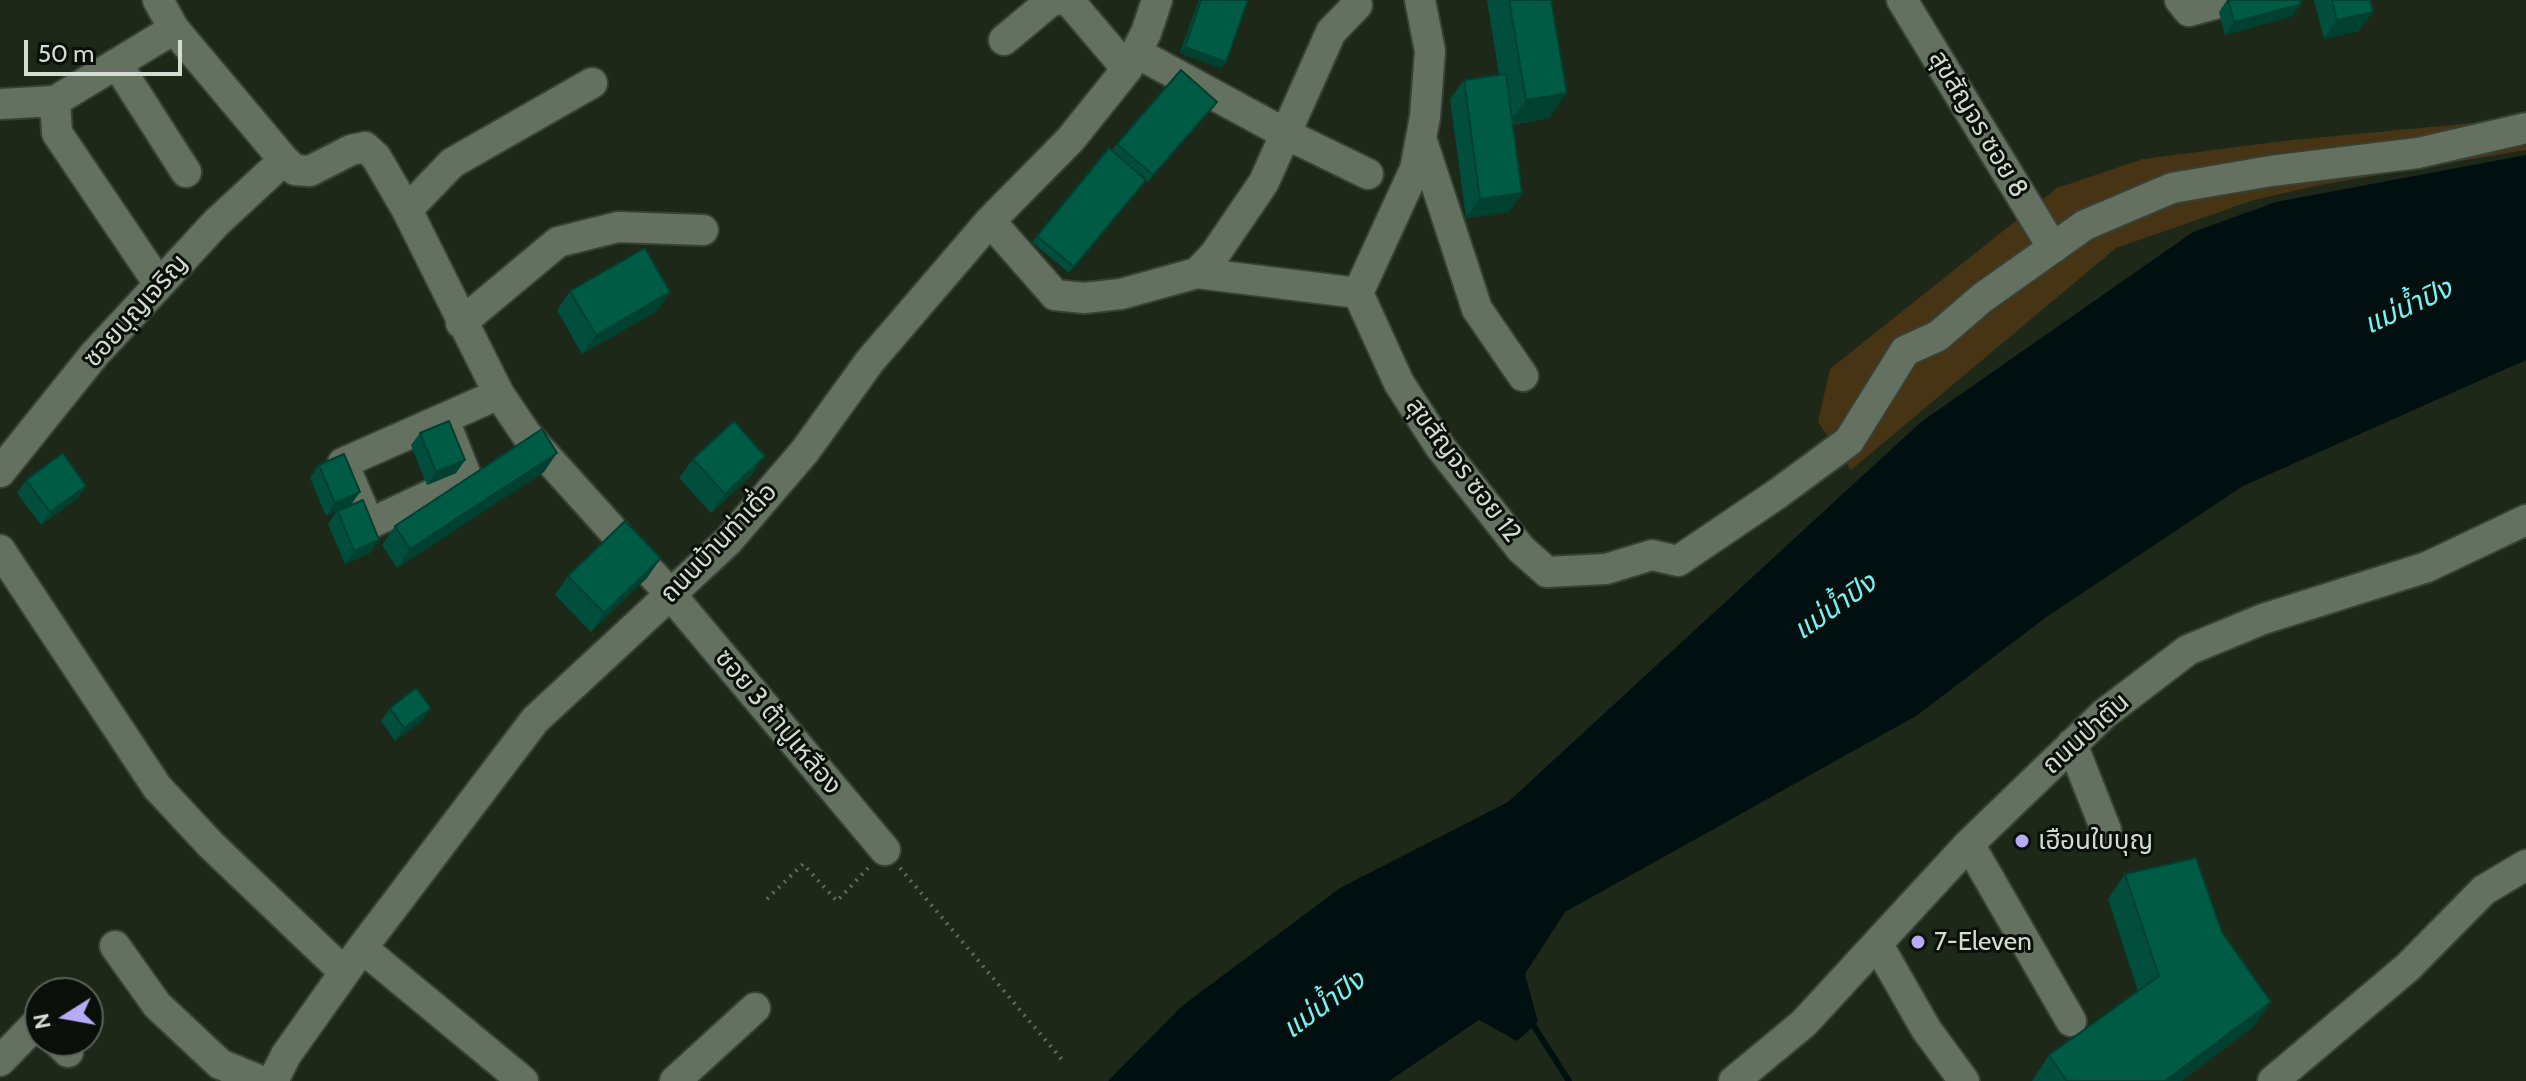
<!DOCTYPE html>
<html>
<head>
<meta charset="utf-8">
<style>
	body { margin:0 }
	#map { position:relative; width:2526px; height:1081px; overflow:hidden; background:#1d2819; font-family:Cabin,sans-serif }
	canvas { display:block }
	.north { position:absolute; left:24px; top:977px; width:80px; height:80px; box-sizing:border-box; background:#0a0f09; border:2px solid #5b6159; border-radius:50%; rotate:259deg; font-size:22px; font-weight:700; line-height:32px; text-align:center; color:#d4dbd1 }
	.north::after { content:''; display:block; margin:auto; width:28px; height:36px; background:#b7abf8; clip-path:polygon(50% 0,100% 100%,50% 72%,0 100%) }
	.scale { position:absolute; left:24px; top:40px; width:158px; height:36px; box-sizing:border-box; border:4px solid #d4dbd1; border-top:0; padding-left:10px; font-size:24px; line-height:28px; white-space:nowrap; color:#d4dbd1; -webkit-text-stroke:6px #0a0f09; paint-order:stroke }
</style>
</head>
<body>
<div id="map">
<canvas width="2526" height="1081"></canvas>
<div class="north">N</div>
<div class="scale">50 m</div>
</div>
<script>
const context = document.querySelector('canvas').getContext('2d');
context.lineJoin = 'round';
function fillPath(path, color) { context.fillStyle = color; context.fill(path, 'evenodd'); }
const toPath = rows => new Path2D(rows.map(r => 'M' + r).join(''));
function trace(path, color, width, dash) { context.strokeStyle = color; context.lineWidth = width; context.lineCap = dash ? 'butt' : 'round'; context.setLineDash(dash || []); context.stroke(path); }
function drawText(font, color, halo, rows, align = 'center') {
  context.font = font + ' Cabin,"Noto Sans Thai",sans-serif'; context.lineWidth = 6; context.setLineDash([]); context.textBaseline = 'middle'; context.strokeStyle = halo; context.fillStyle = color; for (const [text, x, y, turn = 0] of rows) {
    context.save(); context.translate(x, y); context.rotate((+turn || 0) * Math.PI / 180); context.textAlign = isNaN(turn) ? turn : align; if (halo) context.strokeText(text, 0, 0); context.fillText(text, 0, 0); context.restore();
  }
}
const green = toPath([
	[2526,118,2526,150,2320,185,2254,200,2116,248,1851,470,1818,422,1830,369,2057,188,2143,159,2292,140]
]);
const water = toPath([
	[2526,155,2526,360,2243,486,2045,618,1916,716,1565,912,1525,974,1538,1022,1517,1041,1479,1020,1389,1081,1108,1081,1182,1006,1340,888,1508,802,1921,422,2193,232,2276,202]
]);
const stream = toPath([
	[1530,1020,1569,1081]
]);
const path = toPath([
	[900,868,1064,1062],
	[767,899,803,864,837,901,868,868]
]);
const minor = toPath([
	[158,0,174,29,284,160,295,170,310,171,351,150,365,147,376,157,407,210,499,394,526,434,671,595,885,850],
	[1062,0,1070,2,1127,69],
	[1902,0,2053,248],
	[2180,0,2189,11,2229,0],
	[1004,40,1052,0],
	[1137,53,1286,134,1368,174],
	[117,64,186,172],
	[55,101,57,133,159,284],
	[0,104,55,101,174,29],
	[1422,141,1477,309,1523,376],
	[407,210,452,163,592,83],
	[990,221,1055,295,1084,298,1121,294,1197,273,1358,293,1399,383,1441,448,1521,549,1547,572,1606,569,1652,555,1678,561,1777,494,1849,441,1905,351,1938,336,1982,298,2085,225,2172,188,2271,171,2418,153,2526,128],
	[1197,273,1215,254,1264,182,1331,32,1357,5],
	[1358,293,1415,169,1425,117,1430,51,1420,0],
	[461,323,558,242,618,227,703,230],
	[444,420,467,478,369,524,343,463,499,394],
	[0,472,94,355,216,223,284,160],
	[0,550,157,787,211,845,344,972],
	[2072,744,2106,830],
	[1969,844,2071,1021],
	[1878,945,1926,1029,1964,1081],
	[115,946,157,1005,220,1064,261,1081],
	[362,948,523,1081],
	[57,1041,68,1052],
	[0,1061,38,1022,40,1023],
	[273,1081,286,1055,362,948,535,720,728,541,805,451,870,361,990,221,1070,140,1127,69,1146,33,1157,0],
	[675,1081,755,1008],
	[1734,1081,1804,1023,1969,844,2104,714,2188,650,2263,619,2427,567,2526,520],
	[2273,1081,2408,967,2484,890,2526,865]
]);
const wall = toPath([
	[1199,0,1248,0,1226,62,1221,68,1180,53],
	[1487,0,1551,0,1549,118,1513,125,1522,193,1509,212,1466,218,1450,99,1464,80,1499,75],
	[2227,0,2300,0,2301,4,2292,16,2225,35,2219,12],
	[2314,0,2370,0,2359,31,2324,39],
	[1217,102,1148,182,1146,180,1069,273,1032,242,1037,236,1146,179,1112,150,1117,144],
	[570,291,657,311,582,354,557,310],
	[420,433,465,460,456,473,427,485,411,445],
	[693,459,752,475,711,513,679,478],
	[319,465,379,540,370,553,345,564,328,524,337,511,326,516,310,478],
	[544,472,397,568,382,545,395,526],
	[26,480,86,486,77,499,41,525,17,493],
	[568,576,647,578,591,632,555,595],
	[390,708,431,708,422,721,395,741,381,721],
	[2125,874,2222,932,2271,1002,2253,1027,2181,1081,2032,1081,2049,1055,2138,991,2108,899]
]);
const shadedWall = toPath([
	[2301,4,2292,16,2225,35,2234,22],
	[2373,12,2359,31,2324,39,2337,20],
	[1185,47,1226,62,1221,68,1180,53],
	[1567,93,1549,118,1508,125,1526,100],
	[1217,102,1213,108,1148,182,1153,175],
	[1522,193,1509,212,1466,218,1480,199],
	[670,292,657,311,582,354,596,335],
	[557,453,544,472,397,568,410,549],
	[765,456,752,475,711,513,725,494],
	[465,460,456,473,427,485,436,472],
	[86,486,77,499,41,525,50,512],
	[360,492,351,505,326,516,335,503],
	[379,540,370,553,345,564,354,551],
	[661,558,647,578,591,632,604,613],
	[431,708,422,721,395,741,404,728],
	[2271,1002,2253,1027,2181,1081,2165,1081]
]);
const building = toPath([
	[1201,0,1248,0,1226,62,1185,47,1201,0],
	[1509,0,1551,0,1567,93,1526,100,1509,0],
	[2228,0,2300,0,2301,4,2234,22,2228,0],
	[2332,0,2370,0,2373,12,2337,20,2332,0],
	[1181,70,1217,102,1153,175,1117,144,1181,70],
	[1506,74,1522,193,1480,199,1464,80,1506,74],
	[1109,148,1146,180,1074,267,1037,236,1109,148],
	[645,248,670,292,596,335,570,291,645,248],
	[449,421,465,460,436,472,420,433,449,421],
	[734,421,765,456,725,494,693,459,734,421],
	[542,429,557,453,410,549,395,526,542,429],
	[63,453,86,486,50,512,26,480,63,453],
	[344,454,360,492,335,503,319,465,344,454],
	[363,500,379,540,354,551,338,511,363,500],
	[625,521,661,558,604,613,568,576,625,521],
	[416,688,431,708,404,728,390,708,416,688],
	[2196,858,2222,932,2271,1002,2165,1081,2067,1081,2049,1055,2159,976,2125,874,2196,858]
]);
const markers = [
	[2022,841,8,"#b7abf8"],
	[1918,942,8,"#b7abf8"]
];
const streetNames = [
	["สุขสัญจร ซอย 8",1978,124,59],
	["ซอยบุญเจริญ",136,311,-48],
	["สุขสัญจร ซอย 12",1463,470,53],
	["ถนนบ้านท่าเดื่อ",719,543,-46],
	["ซอย 3 ต้าปูเหลือง",778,722,50],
	["ถนนป่าตัน",2086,734,-42]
];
const poiNames = [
	["เฮือนใบบุญ",2038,841],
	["7-Eleven",1934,942]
];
const waterNames = [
	["แม่น้ำปิง",2408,307,-25],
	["แม่น้ำปิง",1835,607,-35],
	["แม่น้ำปิง",1324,1005,-36]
];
fillPath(green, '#473414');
fillPath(water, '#000f10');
trace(stream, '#000f10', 6);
trace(minor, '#384135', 34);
trace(path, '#626b5e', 4, [2, 6]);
trace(minor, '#647160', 30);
fillPath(wall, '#004e3b');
fillPath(shadedWall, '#004030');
fillPath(building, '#005b45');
trace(building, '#004030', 2);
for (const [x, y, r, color] of markers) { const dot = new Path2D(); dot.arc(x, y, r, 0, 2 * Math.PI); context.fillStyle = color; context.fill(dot); trace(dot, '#0a0f09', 3); }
drawText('26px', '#d4dbd1', '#0a0f09', streetNames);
drawText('26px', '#d4dbd1', '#0a0f09', poiNames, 'left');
drawText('italic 28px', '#73f3f9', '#0a0f09', waterNames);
</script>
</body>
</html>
